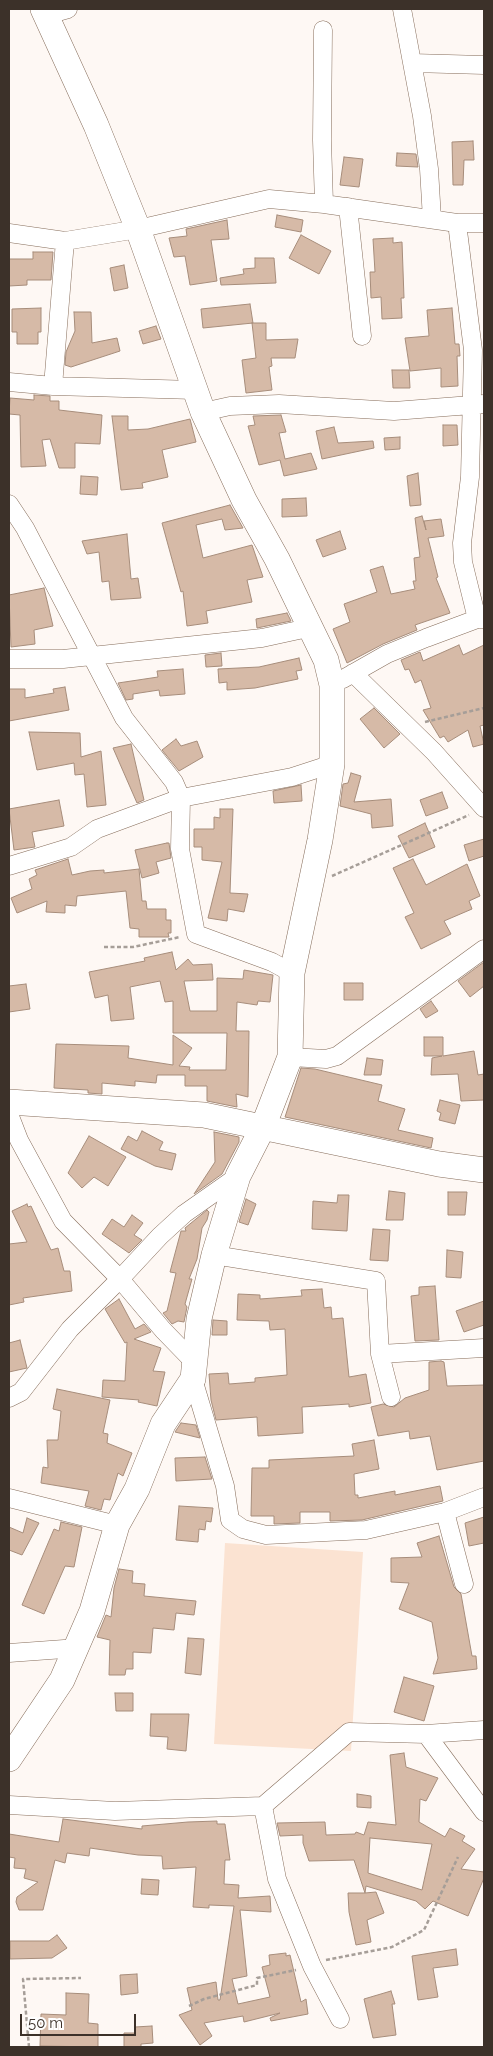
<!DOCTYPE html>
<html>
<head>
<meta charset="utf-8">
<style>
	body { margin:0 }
	#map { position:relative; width:493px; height:2056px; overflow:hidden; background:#fef8f4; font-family:Raleway,sans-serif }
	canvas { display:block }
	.frame { position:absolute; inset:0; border:10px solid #3c3129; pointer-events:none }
	.scale { position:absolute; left:20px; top:2014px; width:116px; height:22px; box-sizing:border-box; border:2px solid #3c3129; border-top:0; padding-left:6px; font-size:15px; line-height:18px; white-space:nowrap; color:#3c3129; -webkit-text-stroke:4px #fff; paint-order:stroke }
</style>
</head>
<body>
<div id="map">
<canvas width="493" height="2056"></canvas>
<div class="frame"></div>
<div class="scale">50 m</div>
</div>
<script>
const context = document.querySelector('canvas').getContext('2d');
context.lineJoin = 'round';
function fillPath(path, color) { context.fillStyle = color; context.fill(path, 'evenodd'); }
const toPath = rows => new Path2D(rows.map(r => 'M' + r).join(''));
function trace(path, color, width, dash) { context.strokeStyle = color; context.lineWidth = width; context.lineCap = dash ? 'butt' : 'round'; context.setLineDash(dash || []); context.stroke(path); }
const green = toPath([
	[225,1543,363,1552,351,1751,214,1744]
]);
const building = toPath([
	[473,141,474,160,464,160,463,185,453,185,452,142,473,141],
	[397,153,416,154,418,167,396,166,397,153],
	[344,157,363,159,359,187,340,185,344,157],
	[277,215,303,220,301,232,275,227,277,215],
	[227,220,229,239,211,240,217,281,190,285,185,256,174,257,169,238,187,236,186,229,227,220],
	[301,235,331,251,319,274,289,258,301,235],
	[393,238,393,243,402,242,404,298,401,298,402,318,382,319,381,297,371,298,370,272,375,272,373,239,393,238],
	[33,252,53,252,51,280,27,280,27,285,9,286,9,259,33,259,33,252],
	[255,258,274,258,276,283,221,285,220,278,244,274,243,269,255,268,255,258],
	[124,265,128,288,114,291,110,268,124,265],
	[250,304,253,323,203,328,201,309,250,304],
	[41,308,41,332,38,332,38,344,17,344,17,332,12,332,12,309,41,308],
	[452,308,455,344,459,344,460,356,457,356,458,386,441,387,441,368,410,371,405,338,429,336,427,310,452,308],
	[74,312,91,312,92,343,117,338,120,351,71,367,65,365,66,352,75,331,74,312],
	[252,323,266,323,266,340,298,339,295,358,271,358,272,366,269,367,272,390,246,393,242,360,256,358,252,323],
	[156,326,161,339,143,344,139,331,156,326],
	[392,370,409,370,410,388,393,388,392,370],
	[34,395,50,396,50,401,59,401,59,410,102,415,100,444,75,443,75,468,59,468,50,439,42,440,46,466,21,467,20,415,9,414,10,398,34,400,34,395],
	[281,415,286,432,279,433,285,459,311,453,317,469,284,476,280,460,259,465,248,426,255,425,253,416,281,415],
	[112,416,128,416,128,430,148,429,190,419,196,442,162,450,168,477,142,483,143,488,121,490,112,416],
	[443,425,457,425,458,445,443,446,443,425],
	[334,427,338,443,373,441,374,448,322,459,316,431,334,427],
	[400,437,400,449,385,450,384,438,400,437],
	[418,473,421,505,410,506,407,476,418,473],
	[81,476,98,477,97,495,80,494,81,476],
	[306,498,307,516,282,517,282,499,306,498],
	[230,505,243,528,225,530,222,519,196,525,203,558,252,545,263,577,247,580,252,602,206,611,208,623,187,626,183,591,181,592,162,523,230,505],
	[422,516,426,530,424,521,441,519,444,536,428,538,438,577,436,578,450,613,415,625,417,630,383,644,347,663,333,629,350,622,344,604,377,592,370,570,383,566,391,594,415,589,413,581,416,581,414,558,420,557,415,518,422,516],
	[340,531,346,549,323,557,316,540,340,531],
	[127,534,131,579,138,578,141,598,111,600,109,581,102,582,99,552,87,554,82,541,127,534],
	[44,588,53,626,34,630,35,644,11,647,9,595,44,588],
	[287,613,291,621,257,628,256,619,287,613],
	[459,645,463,655,484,645,484,725,480,726,484,744,473,747,468,730,448,742,444,736,440,738,423,710,431,708,421,680,415,683,409,669,405,670,401,660,420,652,423,661,459,645],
	[221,653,222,666,206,667,205,655,221,653],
	[299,658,302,670,296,671,298,679,255,688,227,690,227,682,219,683,218,669,259,667,299,658],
	[183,669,185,694,160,696,159,690,133,694,133,699,126,700,118,683,158,677,157,671,183,669],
	[65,687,69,710,9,721,9,689,25,689,25,698,54,693,53,689,65,687],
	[374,708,400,734,384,748,360,719,374,708],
	[29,732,80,733,81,757,101,751,106,805,87,807,84,774,75,775,74,763,37,770,29,732],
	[176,739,181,746,197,741,203,757,179,771,162,750,176,739],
	[131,744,144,800,137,803,113,748,131,744],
	[351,773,361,776,354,802,391,799,393,826,372,828,371,814,340,806,343,784,348,783,351,773],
	[301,785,302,801,274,803,273,791,301,785],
	[442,792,448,808,426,816,420,800,442,792],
	[59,800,64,826,32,832,35,847,14,850,9,809,59,800],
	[220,809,233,809,230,893,248,894,244,912,228,909,227,921,208,918,222,862,202,860,202,847,194,847,194,829,214,829,214,817,220,818,220,809],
	[425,823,435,847,409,858,398,836,425,823],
	[484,839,484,856,469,861,464,845,484,839],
	[167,843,169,843,171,858,156,862,159,873,142,878,135,850,167,843],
	[68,859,72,875,90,871,104,870,104,873,139,869,142,901,146,901,147,909,166,909,166,920,171,920,171,933,168,933,169,937,139,937,139,929,130,928,126,891,77,896,76,906,65,905,65,913,46,912,47,901,17,913,11,898,32,889,29,879,37,875,35,870,68,859],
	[413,859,426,885,467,864,480,896,469,901,472,909,444,921,451,934,421,949,405,917,414,913,393,868,413,859],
	[172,952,176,970,188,959,193,965,212,964,213,980,184,981,190,1011,217,1011,217,978,243,979,244,970,273,975,270,1002,258,1001,257,1005,237,1002,236,1031,249,1031,248,1097,236,1094,237,1107,207,1101,207,1086,185,1086,185,1075,157,1075,156,1083,135,1081,135,1086,102,1083,102,1094,88,1093,88,1090,54,1088,56,1044,129,1046,128,1058,173,1065,173,1035,192,1048,179,1066,190,1067,189,1070,226,1070,227,1033,173,1033,173,1001,165,1002,160,981,130,987,134,1019,111,1021,108,995,95,998,89,972,145,961,144,958,172,952],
	[484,962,484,986,470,997,458,981,484,962],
	[344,983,363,983,363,1000,344,1000,344,983],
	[26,984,30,1009,9,1012,9,986,26,984],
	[431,1001,438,1011,426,1018,420,1009,431,1001],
	[424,1037,443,1037,443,1056,474,1051,478,1075,484,1074,484,1100,461,1101,458,1074,431,1075,432,1058,442,1056,424,1056,424,1037],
	[367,1058,383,1060,381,1075,364,1075,367,1058],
	[301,1068,315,1069,382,1085,378,1101,405,1109,398,1130,433,1138,431,1148,285,1117,301,1068],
	[440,1100,460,1105,455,1124,439,1120,441,1113,437,1111,440,1100],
	[142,1131,163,1142,159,1150,176,1154,172,1170,155,1166,121,1149,128,1136,137,1141,142,1131],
	[214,1132,239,1137,239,1142,222,1174,194,1194,215,1162,214,1132],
	[89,1136,126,1157,108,1186,94,1177,82,1188,68,1173,89,1136],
	[389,1191,405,1193,403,1220,386,1220,389,1191],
	[448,1192,467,1192,465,1215,448,1215,448,1192],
	[338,1195,349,1195,347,1231,312,1229,313,1201,337,1203,338,1195],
	[246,1199,256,1204,248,1225,239,1222,246,1199],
	[27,1204,28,1207,31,1206,51,1250,58,1248,64,1271,70,1271,72,1291,23,1298,24,1302,9,1305,9,1244,27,1242,12,1211,27,1204],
	[207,1210,209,1212,207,1220,202,1228,197,1259,189,1279,192,1279,185,1304,187,1307,184,1322,178,1321,172,1324,163,1313,167,1311,176,1273,170,1272,181,1231,186,1231,185,1228,207,1210],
	[132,1215,143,1223,134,1235,142,1240,129,1253,102,1234,112,1219,124,1227,132,1215],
	[373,1229,390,1230,388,1261,370,1260,373,1229],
	[447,1250,463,1252,461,1278,446,1277,447,1250],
	[435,1286,439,1340,415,1341,411,1296,419,1295,419,1287,435,1286],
	[322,1289,324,1308,331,1307,332,1319,343,1318,349,1377,366,1374,371,1403,349,1407,349,1404,302,1407,303,1433,258,1436,257,1417,216,1420,211,1400,209,1374,228,1373,229,1384,255,1382,255,1378,287,1375,285,1329,270,1330,269,1321,237,1320,238,1294,260,1295,260,1299,302,1296,301,1290,322,1289],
	[119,1299,135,1329,144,1324,151,1332,134,1339,161,1348,153,1371,165,1372,157,1406,138,1402,139,1400,102,1397,103,1380,125,1381,127,1342,125,1343,105,1309,119,1299],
	[484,1301,484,1325,464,1332,456,1311,484,1301],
	[213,1320,227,1321,227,1335,212,1335,213,1320],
	[20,1340,27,1368,9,1372,9,1343,20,1340],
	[441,1361,444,1362,447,1386,484,1385,484,1461,437,1470,430,1436,410,1439,409,1431,378,1436,371,1407,383,1404,394,1407,405,1398,429,1390,429,1362,441,1361],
	[57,1389,110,1400,103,1433,108,1434,107,1443,132,1453,123,1476,118,1473,110,1500,104,1499,101,1510,85,1506,89,1491,41,1483,43,1467,48,1468,47,1440,58,1440,61,1411,53,1409,57,1389],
	[181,1423,196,1425,200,1438,175,1432,181,1423],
	[374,1440,379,1469,354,1474,355,1495,358,1495,358,1498,395,1491,395,1495,440,1486,443,1501,362,1520,330,1521,330,1512,300,1512,300,1523,274,1524,274,1516,251,1516,252,1468,269,1468,269,1460,354,1456,352,1444,374,1440],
	[205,1457,212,1479,176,1481,175,1458,205,1457],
	[179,1506,213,1508,211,1522,206,1521,205,1530,199,1529,198,1542,176,1540,179,1506],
	[484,1517,484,1543,469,1546,465,1523,484,1517],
	[27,1518,39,1523,22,1555,9,1550,9,1527,23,1533,27,1518],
	[61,1522,82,1527,74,1567,65,1566,44,1614,22,1605,54,1529,59,1531,61,1522],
	[439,1536,454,1587,461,1594,472,1656,476,1656,477,1669,433,1674,438,1658,432,1622,399,1609,409,1583,391,1582,391,1558,422,1557,417,1543,439,1536],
	[119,1569,133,1571,132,1583,145,1584,144,1596,196,1601,194,1615,176,1613,174,1630,153,1628,151,1653,133,1652,133,1669,126,1669,125,1675,109,1675,110,1640,97,1637,106,1615,111,1617,114,1588,119,1569],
	[188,1638,204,1639,201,1675,185,1673,188,1638],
	[404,1677,434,1686,424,1721,394,1712,404,1677],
	[115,1693,133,1693,133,1711,116,1711,115,1693],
	[151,1714,189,1714,186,1751,167,1749,168,1737,150,1736,151,1714],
	[404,1753,406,1767,438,1778,426,1801,420,1799,419,1822,445,1837,450,1828,465,1836,462,1841,475,1849,461,1869,484,1872,484,1878,468,1916,433,1901,425,1909,416,1901,366,1886,365,1893,376,1892,384,1913,367,1920,371,1942,356,1945,349,1912,348,1893,365,1893,354,1860,309,1861,303,1843,303,1835,280,1836,277,1823,325,1822,326,1835,355,1834,356,1832,364,1835,368,1822,396,1825,390,1755,404,1753],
	[370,1838,432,1844,422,1890,368,1873,370,1838],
	[357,1794,371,1796,371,1808,357,1807,357,1794],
	[63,1819,142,1829,142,1826,188,1822,217,1821,217,1824,225,1824,230,1860,225,1860,224,1884,239,1885,238,1898,270,1896,271,1912,240,1910,247,1976,232,1979,238,2004,270,1997,262,1967,270,1965,269,1955,286,1953,286,1956,290,1955,301,2002,306,1999,308,2014,271,2021,270,2018,280,2013,244,2022,243,2016,204,2023,212,2036,200,2045,179,2015,192,2010,187,1988,216,1982,218,2000,220,2000,234,1906,209,1905,209,1908,193,1907,196,1867,163,1869,162,1856,138,1855,90,1848,89,1856,67,1853,65,1863,55,1860,43,1910,19,1910,16,1902,17,1897,38,1882,24,1878,26,1869,14,1868,15,1858,9,1857,9,1834,59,1842,63,1819],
	[142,1879,159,1880,158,1895,141,1894,142,1879],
	[57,1935,67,1948,52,1958,10,1959,10,1941,49,1941,57,1935],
	[456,1949,458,1965,433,1968,438,1997,418,2000,412,1956,456,1949],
	[137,1974,138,1993,121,1995,120,1975,137,1974],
	[391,1991,395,2004,392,2004,396,2035,373,2038,364,1999,391,1991],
	[66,1993,89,1994,88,2023,98,2024,98,2047,40,2046,41,2014,66,2015,66,1993],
	[152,2026,153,2043,141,2044,141,2047,124,2047,124,2033,135,2033,135,2027,152,2026]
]);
const path = toPath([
	[425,722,484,708],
	[332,876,469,815],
	[104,947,133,947,180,937],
	[326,1960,392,1947,424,1930,458,1857],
	[189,2006,204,1999,257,1985,257,1978,296,1970],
	[29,2047,23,1979,81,1978]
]);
const street = toPath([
	[402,9,422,116,429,169,432,219],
	[47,15,68,9],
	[323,30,322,140,324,204],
	[412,63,484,65],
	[348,207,362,336],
	[457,223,473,350,470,477,462,543,463,562,477,619],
	[9,233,65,241,138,229,269,199,324,204,457,223,484,223],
	[9,382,53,386,195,390],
	[53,386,65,241],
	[203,412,230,406,279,404,394,411,484,404],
	[9,504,25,528,124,718,174,782,181,798,180,849,196,934,272,962,292,973],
	[9,659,63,659,262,638,308,628],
	[353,673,434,752,484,808],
	[343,679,387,654,426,638,477,619,484,619],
	[9,866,71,847,97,829,181,798,292,777,332,764],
	[290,1057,326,1059,337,1056,484,949],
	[9,1114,19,1140,63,1221,120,1279,163,1330,194,1362],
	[214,1255,376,1281,380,1354,391,1397],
	[380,1354,484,1348],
	[193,1379,225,1486,230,1520,243,1529,266,1535,366,1530,445,1512,484,1497],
	[9,1398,21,1392,70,1329,120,1279,160,1236,184,1214,238,1176],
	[9,1498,117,1525],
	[445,1512,464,1584],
	[9,1653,78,1648],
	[426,1734,484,1812],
	[9,1805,115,1811,263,1806,277,1879,312,1966,340,2019],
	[263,1806,349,1732,426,1734,484,1730]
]);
const secondary = toPath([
	[9,1102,204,1115,439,1164,484,1170],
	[9,1759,62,1680,92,1611,117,1525,137,1489,163,1424,193,1379,199,1319,214,1255,238,1176,263,1127,290,1057,292,973,320,840,332,764,332,685,326,660,277,559,244,500,203,412,138,229,96,125,43,9]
]);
fillPath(green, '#fbe3d2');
fillPath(building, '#d6baa7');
trace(building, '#a78d7b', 1);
trace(street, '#876e5c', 19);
trace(secondary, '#876e5c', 26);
trace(path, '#a69e98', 2.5, [4, 2.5]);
trace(street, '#fff', 18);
trace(secondary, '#fff', 25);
</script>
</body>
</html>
